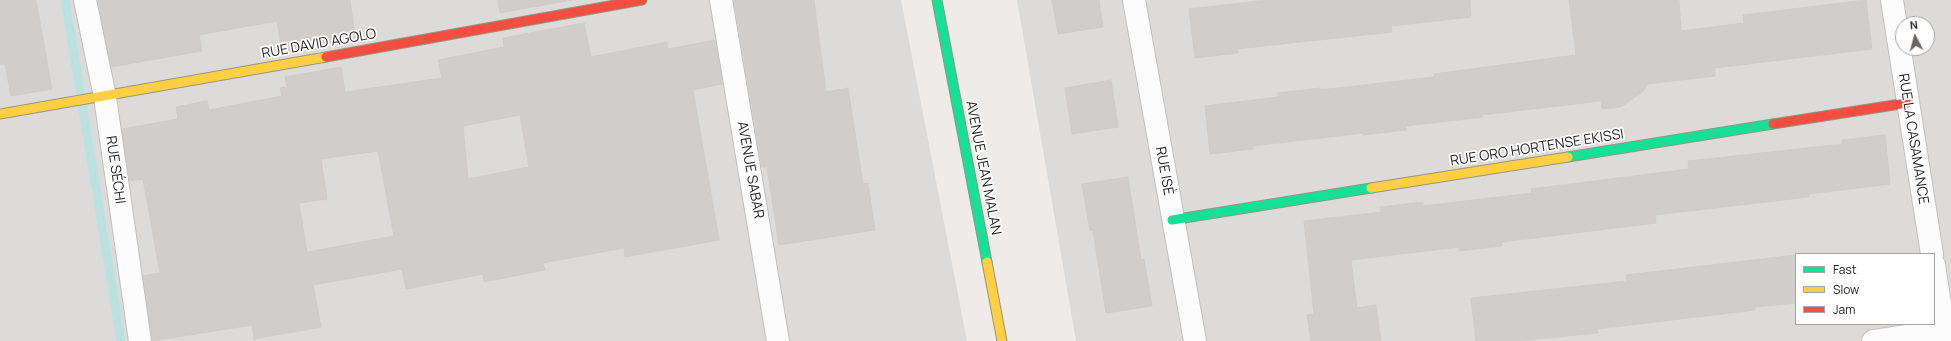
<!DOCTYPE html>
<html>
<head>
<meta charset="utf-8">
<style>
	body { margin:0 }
	#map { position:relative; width:1951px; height:341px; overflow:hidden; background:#eeebe8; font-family:Manrope,sans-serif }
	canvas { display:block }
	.legend { position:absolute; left:1795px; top:253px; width:140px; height:72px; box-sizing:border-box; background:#fff; border:1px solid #a5a5a5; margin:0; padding:5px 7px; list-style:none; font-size:12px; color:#1f1f1f }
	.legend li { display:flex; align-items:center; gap:8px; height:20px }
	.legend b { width:20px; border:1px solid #a5a5a5 }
	.north { position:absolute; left:1895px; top:16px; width:40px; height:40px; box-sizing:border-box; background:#fff; border:1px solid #a5a5a5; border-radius:50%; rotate:354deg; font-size:11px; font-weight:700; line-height:16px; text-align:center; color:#1f1f1f }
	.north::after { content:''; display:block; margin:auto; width:14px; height:18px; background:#676665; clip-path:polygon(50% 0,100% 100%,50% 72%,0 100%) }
</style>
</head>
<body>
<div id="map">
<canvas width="1951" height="341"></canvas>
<ul class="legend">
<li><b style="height:5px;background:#16e098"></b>Fast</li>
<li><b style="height:5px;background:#ffcf43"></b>Slow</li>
<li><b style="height:5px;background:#f24e42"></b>Jam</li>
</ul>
<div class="north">N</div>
</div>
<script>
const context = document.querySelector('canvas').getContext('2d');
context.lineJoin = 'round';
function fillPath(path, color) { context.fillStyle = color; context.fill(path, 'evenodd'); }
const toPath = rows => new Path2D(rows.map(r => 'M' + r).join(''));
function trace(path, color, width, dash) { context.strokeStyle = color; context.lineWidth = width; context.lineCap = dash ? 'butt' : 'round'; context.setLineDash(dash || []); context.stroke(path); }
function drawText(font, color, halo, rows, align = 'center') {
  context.font = font + ' Manrope,sans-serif'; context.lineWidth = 3.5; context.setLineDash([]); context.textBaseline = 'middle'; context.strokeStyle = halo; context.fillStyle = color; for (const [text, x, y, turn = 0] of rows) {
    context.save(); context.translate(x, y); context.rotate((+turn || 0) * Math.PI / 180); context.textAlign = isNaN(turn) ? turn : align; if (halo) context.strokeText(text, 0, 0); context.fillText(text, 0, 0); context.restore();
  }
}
const residential = toPath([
	[0,0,901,0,967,341,0,341],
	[1017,0,1951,0,1951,341,1076,341],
	[1903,24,1927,24,1927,48,1903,48],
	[1796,254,1934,254,1934,324,1796,324]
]);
const stream = toPath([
	[65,0,121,341]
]);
const building = toPath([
	[0,0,36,0,52,89,11,96,5,64,0,64,0,0],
	[98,0,350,0,355,35,336,38,337,42,282,52,277,21,199,35,202,51,111,67,98,0],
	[498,0,572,0,500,13,498,0],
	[734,0,814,0,826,92,848,88,863,184,868,183,875,230,779,245,767,167,762,167,734,0],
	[1052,0,1099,0,1103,27,1058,34,1052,0],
	[1267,0,1470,0,1471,17,1391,26,1392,32,1237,49,1238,53,1195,58,1189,9,1267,0],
	[1569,0,1679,0,1681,31,1744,23,1743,15,1866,0,1872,49,1715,68,1715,76,1647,84,1642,92,1621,107,1602,109,1601,101,1482,115,1483,117,1406,126,1406,130,1363,135,1363,133,1253,146,1253,149,1210,154,1205,106,1278,97,1278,93,1320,88,1320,90,1434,77,1434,74,1576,55,1569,0],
	[584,23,591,57,667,42,668,49,715,40,722,84,693,90,719,240,625,257,624,248,543,263,545,270,484,282,483,274,406,289,402,269,313,285,321,327,254,339,252,325,152,341,143,276,160,273,143,179,130,181,122,129,178,119,176,107,207,101,209,110,282,96,280,88,287,87,285,77,341,67,345,92,442,78,438,60,504,47,503,38,584,23],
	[520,115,529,167,468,179,463,126,520,115],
	[378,151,394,236,307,252,299,203,327,199,321,159,378,151],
	[1111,80,1118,127,1072,134,1065,88,1111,80],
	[1885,135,1890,184,1809,194,1809,197,1655,215,1656,223,1502,242,1502,246,1459,251,1459,247,1351,260,1357,308,1376,305,1381,341,1311,341,1307,315,1314,314,1304,221,1381,212,1380,207,1423,202,1423,206,1532,193,1531,189,1689,169,1688,161,1843,144,1842,140,1885,135],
	[1128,177,1141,260,1144,259,1152,306,1106,313,1093,230,1090,231,1082,184,1128,177],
	[1796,255,1796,303,1755,307,1755,310,1597,329,1598,333,1515,341,1476,341,1471,298,1627,281,1626,275,1796,255]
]);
const street = toPath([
	[85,0,105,97,140,341],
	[721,0,778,341],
	[1134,0,1195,341],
	[1892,0,1932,254],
	[1934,265,1946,341],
	[1873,341,1945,330,1951,333]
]);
const fast = toPath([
	[937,0,987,262],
	[1568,157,1773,124],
	[1172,220,1371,188]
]);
const slow = toPath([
	[0,114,326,57],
	[1371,188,1568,157],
	[987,262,1002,341]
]);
const jam = toPath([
	[326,57,642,0],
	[1773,124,1907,103]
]);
const streetNames = [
	["RUE DAVID AGOLO",319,44,-10],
	["RUE LA CASAMANCE",1913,139,81],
	["RUE ORO HORTENSE EKISSI",1537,148,-9],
	["AVENUE JEAN MALAN",983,168,79],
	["RUE SÉCHI",115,170,82],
	["AVENUE SABAR",750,170,80],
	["RUE ISÈ",1164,171,80]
];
fillPath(residential, '#dddbda');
trace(stream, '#bbe2e0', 9);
fillPath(building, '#d0cdcb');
trace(building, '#d1ccc9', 1);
trace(street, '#c1c0be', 24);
trace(fast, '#99947f', 11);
trace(slow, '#99947f', 11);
trace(jam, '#99947f', 11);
trace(street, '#fcfcfc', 22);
trace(fast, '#16e098', 9);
trace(slow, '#ffcf43', 9);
trace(jam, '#f24e42', 9);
drawText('14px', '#1f1f1f', '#fff', streetNames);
</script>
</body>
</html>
